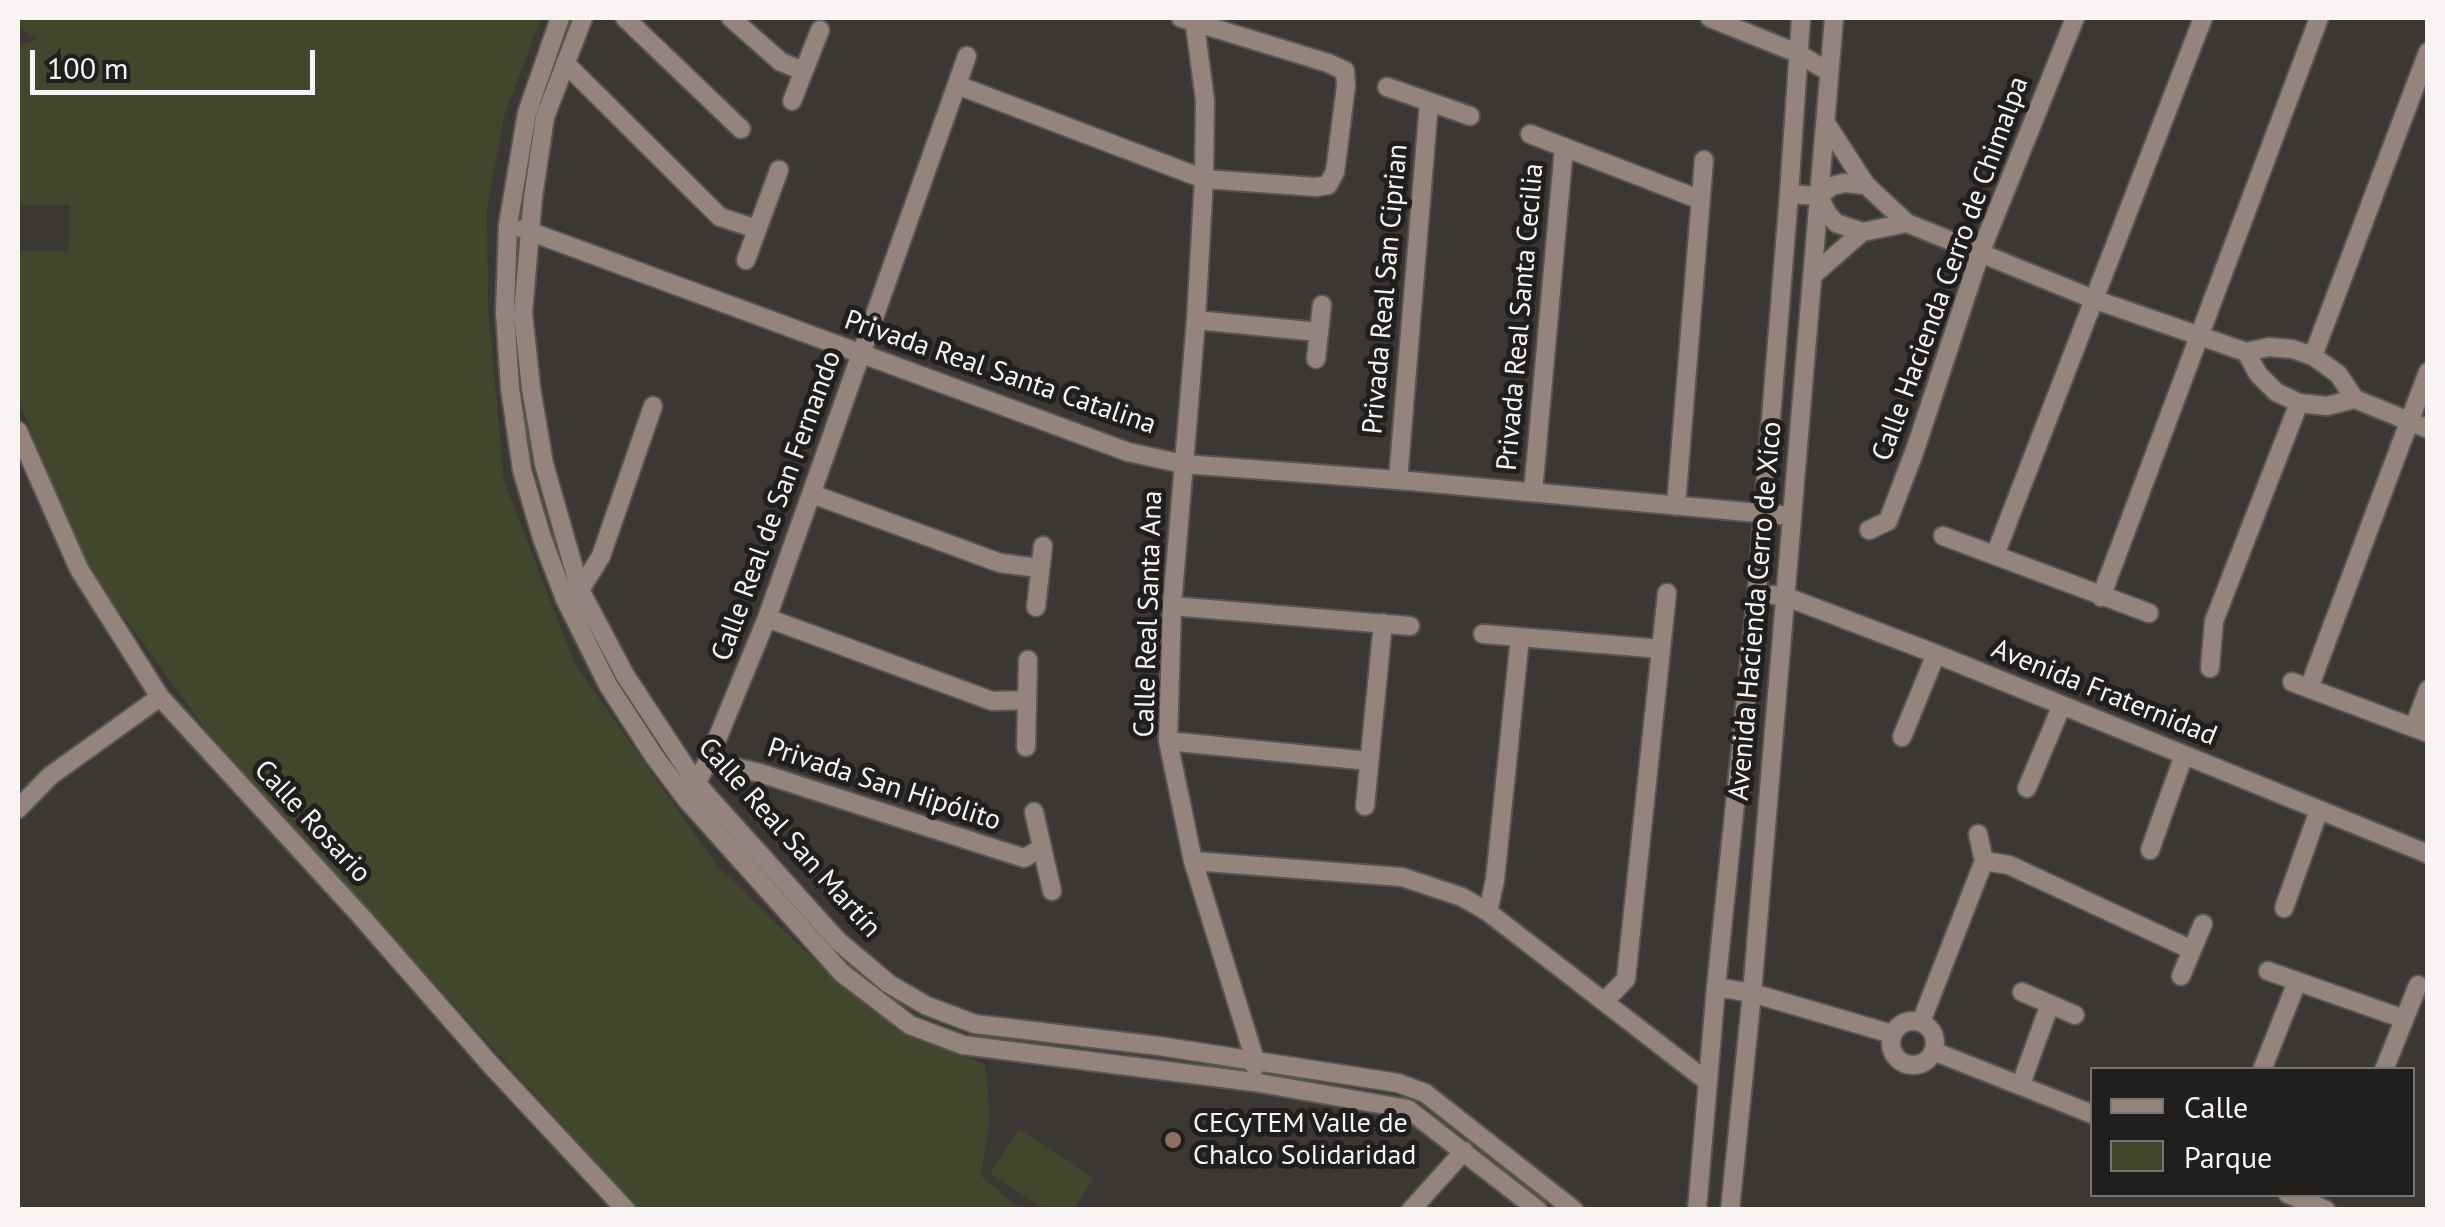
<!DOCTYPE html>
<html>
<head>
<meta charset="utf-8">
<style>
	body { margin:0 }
	#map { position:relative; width:2445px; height:1227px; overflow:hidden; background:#3b3735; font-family:"PT Sans",sans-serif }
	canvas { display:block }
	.frame { position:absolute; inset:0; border:20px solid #f7f4f3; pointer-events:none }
	.legend { position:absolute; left:2090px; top:1067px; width:325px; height:130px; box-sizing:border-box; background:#201f1e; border:2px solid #767473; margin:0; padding:12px 18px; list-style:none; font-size:30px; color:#f7f4f3 }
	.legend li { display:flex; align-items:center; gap:20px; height:50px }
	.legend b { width:50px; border:2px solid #767473 }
	.scale { position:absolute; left:30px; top:50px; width:285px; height:45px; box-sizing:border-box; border:5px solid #f7f4f3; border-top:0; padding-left:12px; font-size:30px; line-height:35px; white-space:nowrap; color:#f7f4f3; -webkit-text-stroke:8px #201f1e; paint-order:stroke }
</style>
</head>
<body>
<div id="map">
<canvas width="2445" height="1227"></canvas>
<div class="frame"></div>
<ul class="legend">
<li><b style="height:12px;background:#94847d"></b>Calle</li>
<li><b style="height:28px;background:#41472d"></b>Parque</li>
</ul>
<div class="scale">100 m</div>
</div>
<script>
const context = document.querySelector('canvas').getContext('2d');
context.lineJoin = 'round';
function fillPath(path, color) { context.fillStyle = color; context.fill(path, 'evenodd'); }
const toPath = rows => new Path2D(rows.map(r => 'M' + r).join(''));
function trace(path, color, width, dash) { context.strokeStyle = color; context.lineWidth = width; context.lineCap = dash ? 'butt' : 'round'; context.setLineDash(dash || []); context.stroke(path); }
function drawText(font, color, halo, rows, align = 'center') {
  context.font = font + ' "PT Sans",sans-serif'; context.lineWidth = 10; context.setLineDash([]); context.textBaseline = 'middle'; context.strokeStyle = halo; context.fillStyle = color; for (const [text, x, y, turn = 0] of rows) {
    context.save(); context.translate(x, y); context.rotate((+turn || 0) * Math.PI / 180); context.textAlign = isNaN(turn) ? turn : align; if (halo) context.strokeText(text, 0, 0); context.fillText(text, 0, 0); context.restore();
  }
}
const green = toPath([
	[18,18,541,18,504,117,487,208,488,307,504,481,575,664,717,866,831,976,905,1034,985,1064,990,1116,981,1176,1020,1209,638,1209,207,731,86,565,21,407,18,385,18,250,69,251,70,205,18,205,18,46,38,39,18,27],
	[1019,1129,1094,1178,1074,1209,1045,1209,990,1174]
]);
const street = toPath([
	[560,18,527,113,508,225,505,312,510,388,522,470,542,538,565,599,608,685,654,756,687,800,842,973,910,1025,963,1045,1254,1082,1408,1109,1538,1210],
	[583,18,545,117,533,197,523,313,531,388,544,464,580,590,625,675,696,783,838,941,889,984,927,1006,975,1024,1159,1046,1398,1083,1425,1093,1574,1210],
	[625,18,741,129],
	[731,18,781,62,803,71],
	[1194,18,1205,100,1204,179,1196,320,1172,606,1168,741,1193,861,1255,1060,1255,1067],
	[1710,18,1797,53,1829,72],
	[565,63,720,217,757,229],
	[957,85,1204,179,1316,187,1328,185,1335,172,1346,86,1345,71,1328,63,1181,18],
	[1387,87,1470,116],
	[792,101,820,30],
	[1827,125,1866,185,1907,223,2093,299,2246,352,2269,347,2292,349,2313,356,2338,374,2355,399,2428,429],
	[1530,134,1701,200],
	[1789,194,1819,196,1832,186,1844,183,1866,185],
	[1819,196,1827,213,1836,223,1862,232],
	[523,229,1128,452,1183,464,1398,480,1791,516],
	[746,260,779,170],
	[1812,276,1862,232,1907,223],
	[1196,320,1319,332],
	[2246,352,2258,374,2276,392,2299,403,2327,406,2355,399],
	[2313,356,2428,52],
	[1316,359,1322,305],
	[18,431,79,569,160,697,359,914,490,1064,626,1210],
	[1398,480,1429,102],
	[1533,492,1564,147],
	[812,494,1000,563,1039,568],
	[1676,506,1704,160],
	[1869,530,1888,521,1915,450,1981,251,2075,18],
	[1943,536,2149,613],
	[1995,555,2203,18],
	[580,590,601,556,653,406],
	[1773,595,1784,596,1936,654,2428,854],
	[2101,597,2319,18],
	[1172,606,1410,626],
	[1036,607,1043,546],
	[767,618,992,701,1027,700],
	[1483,634,1661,649],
	[2210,668,2214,621,2299,403],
	[2292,682,2428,733],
	[2309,688,2428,372],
	[2414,727,2428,690],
	[1902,737,1936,654],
	[1168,741,1369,761],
	[1026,747,1028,660],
	[708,761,760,773,1024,858,1042,848],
	[2027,788,2062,705],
	[692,791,708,761,767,618,967,56],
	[1365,806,1383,623],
	[18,809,50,776,160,697],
	[1034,812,1052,891],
	[2150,850,2184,755],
	[1193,861,1402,877,1462,897,1488,912,1708,1082],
	[1984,861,2009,865,2192,950],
	[2284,908,2319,810],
	[1488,912,1495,880,1520,637],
	[2268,971,2404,1019],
	[2181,976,2203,924],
	[1716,987,1752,993,1892,1034],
	[2022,992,2075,1015],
	[1605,1001,1626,979,1667,593],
	'1891 1043a22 22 0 1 1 44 0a22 22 0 1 1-44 0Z',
	[1921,1022,1984,861,1978,834],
	[1933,1051,2092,1114],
	[2262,1070,2297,982],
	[2384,1070,2418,985],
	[2021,1084,2050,1004],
	[2288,1194,2326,1210],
	[1411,1210,1464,1151],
	[1697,1210,1716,987,1757,592,1789,194,1801,18],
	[1730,1210,1752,993,1834,18]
]);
const markers = [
	[1173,1140,10,"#8d6e63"]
];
const streetNames = [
	["Calle Hacienda Cerro de Chimalpa",1951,269,-70],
	["Privada Real San Ciprian",1386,289,-85],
	["Privada Real Santa Cecilia",1521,317,-85],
	["Privada Real Santa Catalina",1000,373,19],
	["Calle Real de San Fernando",777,506,-70],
	["Avenida Hacienda Cerro de Xico",1756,611,-85],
	["Calle Real Santa Ana",1149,614,-88],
	["Avenida Fraternidad",2104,693,22],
	["Privada San Hipólito",884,785,18],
	["Calle Rosario",312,822,47],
	["Calle Real San Martín",789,838,48]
];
const poiNames = [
	["CECyTEM Valle de",1193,1124],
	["Chalco Solidaridad",1193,1156]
];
fillPath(green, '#41472d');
trace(street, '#595553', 22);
trace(street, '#94847d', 18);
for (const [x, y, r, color] of markers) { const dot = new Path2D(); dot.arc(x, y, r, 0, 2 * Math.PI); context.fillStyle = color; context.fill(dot); trace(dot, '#201f1e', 4); }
drawText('28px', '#f7f4f3', '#201f1e', streetNames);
drawText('28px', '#f7f4f3', '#201f1e', poiNames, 'left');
</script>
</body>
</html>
